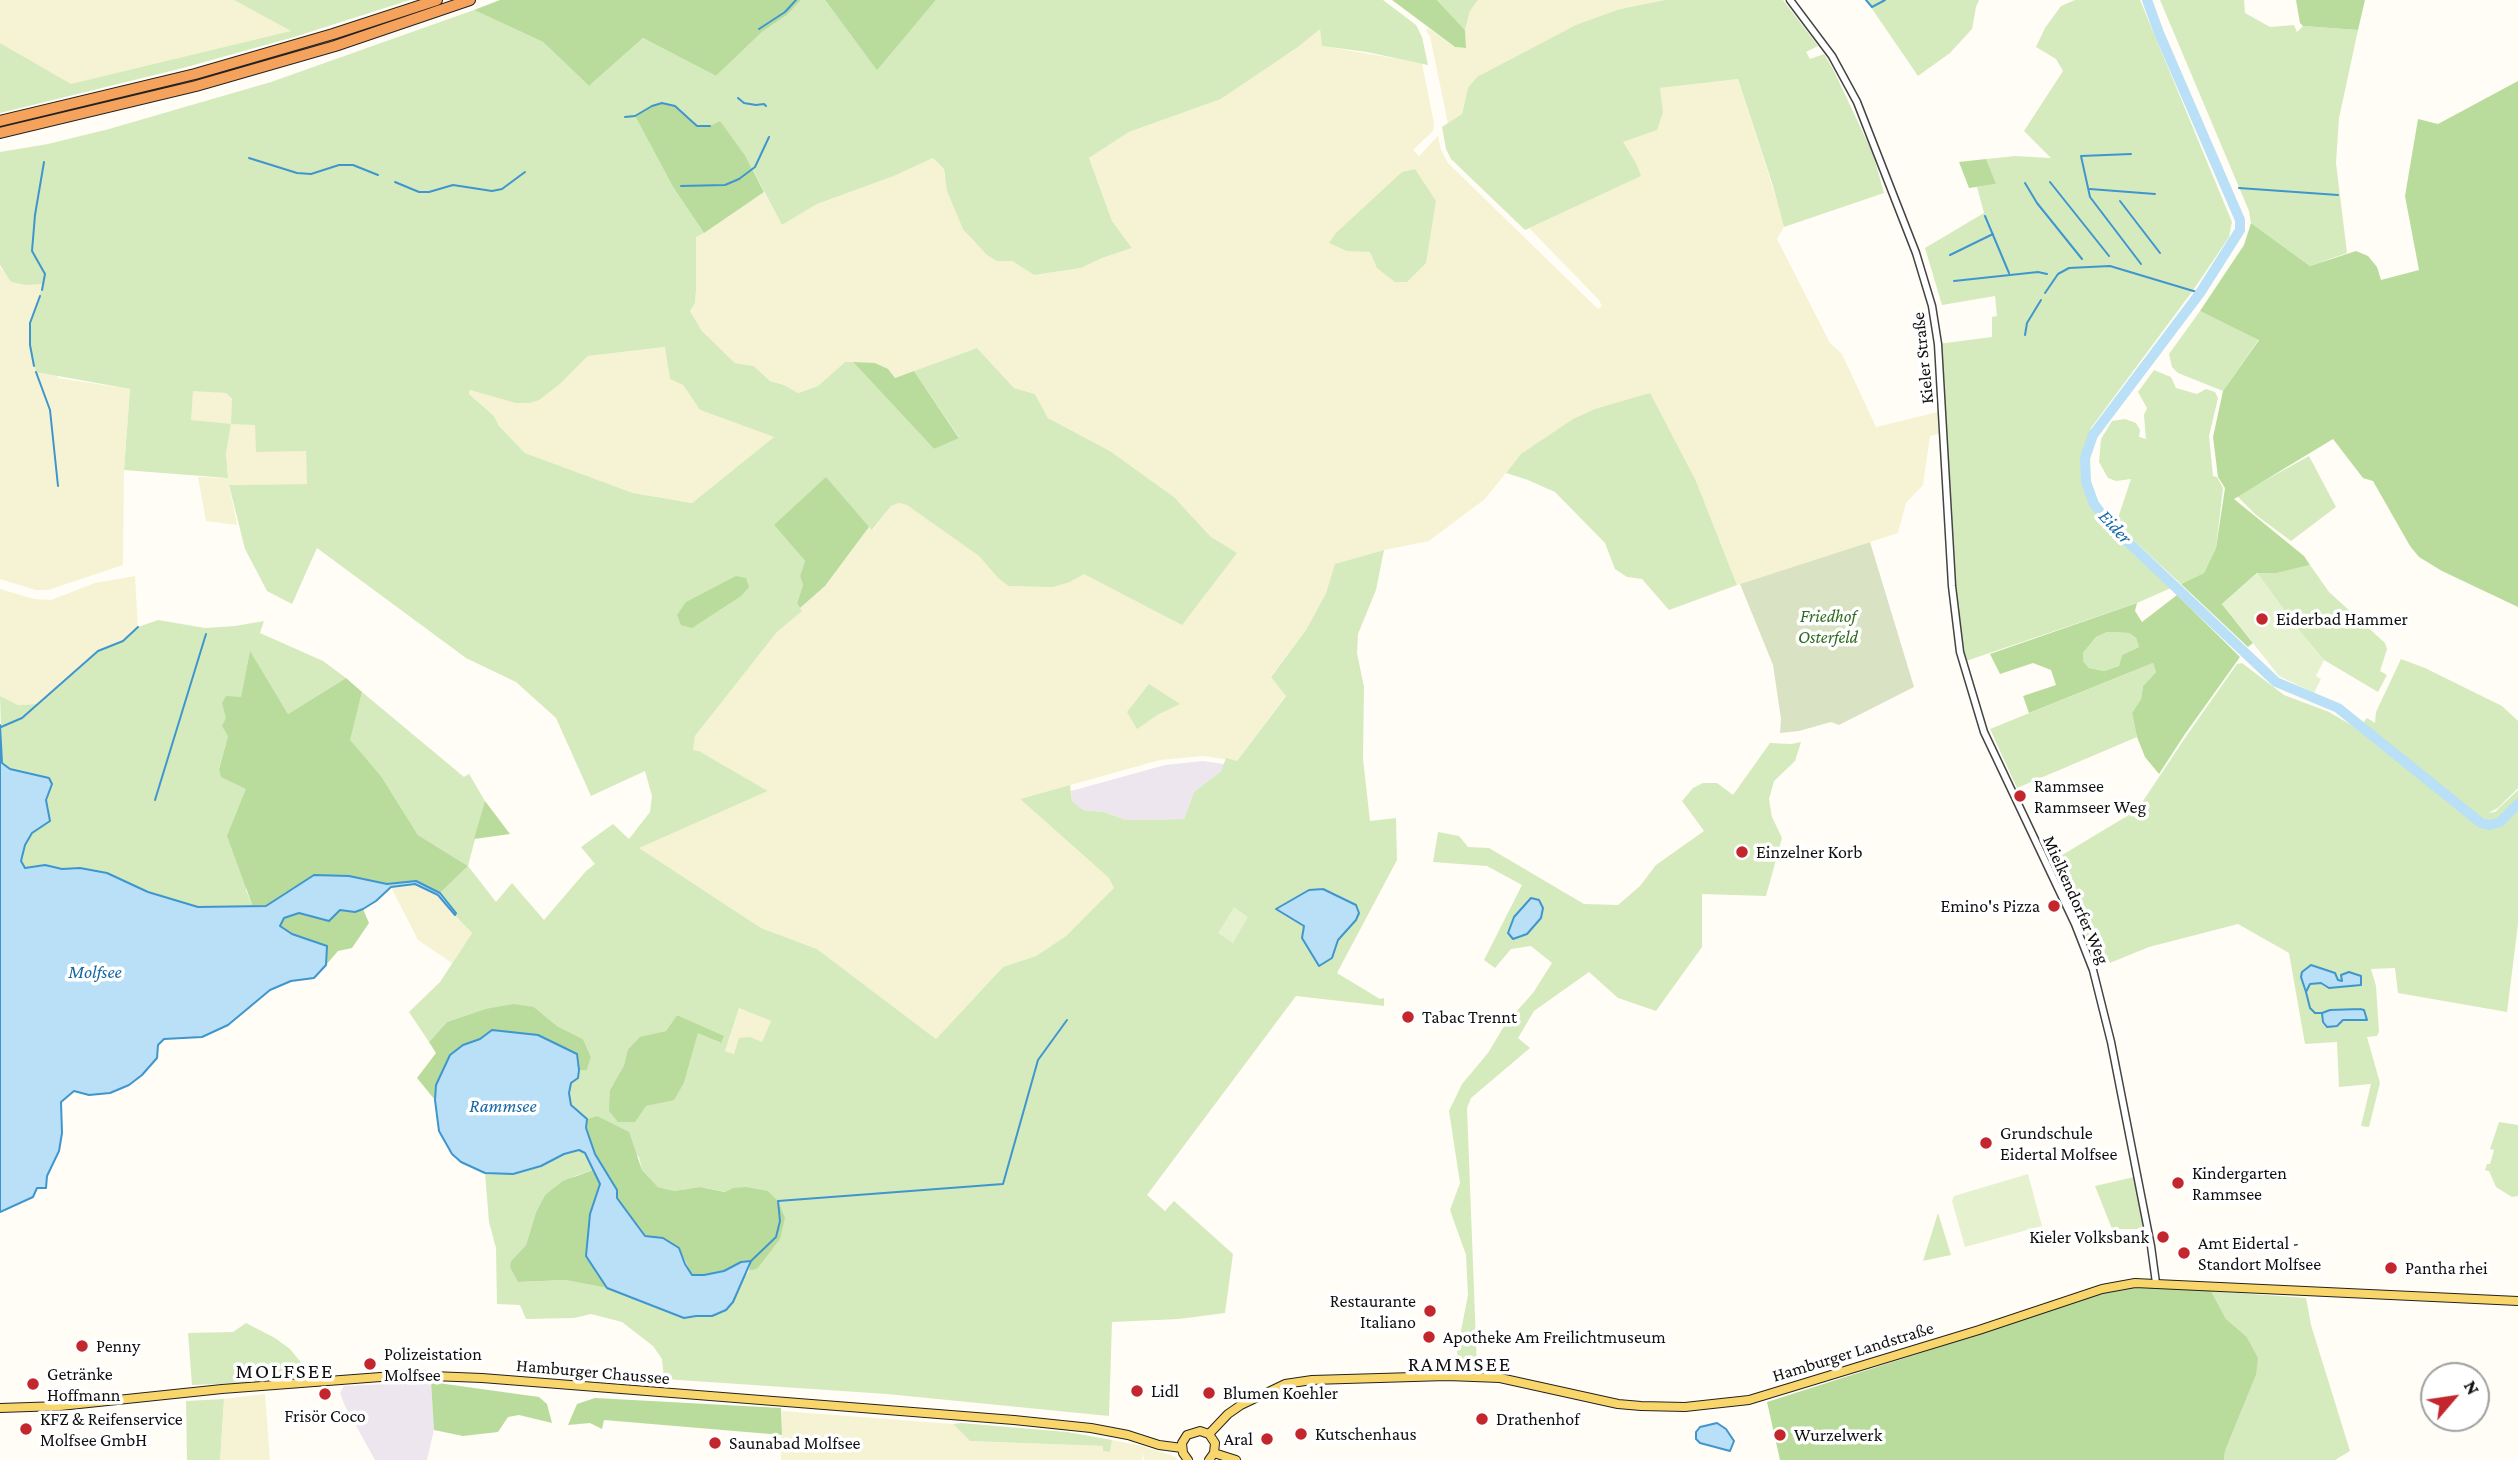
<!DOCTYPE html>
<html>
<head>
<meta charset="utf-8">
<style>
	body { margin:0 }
	#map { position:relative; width:2518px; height:1460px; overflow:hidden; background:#fffdf5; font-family:"Crimson Pro",serif }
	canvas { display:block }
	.north { position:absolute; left:2420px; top:1362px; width:70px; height:70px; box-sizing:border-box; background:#fff; border:2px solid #a0a0a0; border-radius:50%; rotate:61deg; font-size:19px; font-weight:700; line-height:28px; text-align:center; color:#111 }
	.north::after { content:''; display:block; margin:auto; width:24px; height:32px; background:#c4262e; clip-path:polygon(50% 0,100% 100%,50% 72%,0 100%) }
</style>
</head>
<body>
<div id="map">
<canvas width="2518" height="1460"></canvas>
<div class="north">N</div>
</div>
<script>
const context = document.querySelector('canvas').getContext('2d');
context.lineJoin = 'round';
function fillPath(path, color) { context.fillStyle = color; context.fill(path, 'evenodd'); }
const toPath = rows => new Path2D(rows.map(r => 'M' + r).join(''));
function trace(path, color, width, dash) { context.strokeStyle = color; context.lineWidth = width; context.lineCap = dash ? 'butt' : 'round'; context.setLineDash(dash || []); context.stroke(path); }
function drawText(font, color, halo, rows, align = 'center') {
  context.font = font + ' "Crimson Pro",serif'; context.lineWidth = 7; context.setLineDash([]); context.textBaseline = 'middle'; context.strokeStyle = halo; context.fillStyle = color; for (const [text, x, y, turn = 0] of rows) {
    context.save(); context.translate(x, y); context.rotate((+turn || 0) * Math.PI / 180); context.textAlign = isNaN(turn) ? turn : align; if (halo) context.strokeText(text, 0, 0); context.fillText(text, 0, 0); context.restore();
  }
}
const industrial = toPath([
	[1203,761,1224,764,1221,771,1194,792,1184,819,1126,820,1104,812,1083,810,1072,801,1071,791,1165,765],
	[431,1382,434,1430,427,1460,375,1460,345,1406,340,1393,344,1386]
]);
const farmland = toPath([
	[0,0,234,0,292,31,71,85,0,43],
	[1478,0,1665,0,1620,9,1468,88,1462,114,1448,124,1430,36,1426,31,1428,28,1455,47,1466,48,1465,30,1470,11],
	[1320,28,1322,46,1422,63,1434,123,1433,131,1413,150,1419,156,1438,136,1441,150,1448,163,1598,309,1602,306,1599,300,1529,228,1638,177,1636,163,1622,142,1663,112,1660,88,1738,79,1777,201,1784,227,1777,239,1830,343,1842,354,1876,427,1942,411,1943,433,1930,436,1923,485,1906,503,1898,533,1737,585,1696,481,1521,454,1485,499,1429,541,1384,550,1336,564,1326,593,1306,630,1271,676,1286,695,1237,761,1203,756,1160,760,1020,799,1109,878,1115,888,1066,936,1036,956,1003,967,936,1039,817,949,761,928,638,848,768,791,699,751,692,750,695,736,777,632,801,611,800,608,825,586,869,527,873,530,891,506,899,503,908,505,979,556,998,578,1070,582,1084,574,1211,537,1174,497,1110,451,1048,418,1035,394,1014,388,977,348,895,378,845,362,818,386,797,393,784,385,770,381,754,366,735,363,702,331,690,311,695,303,696,291,696,237,764,192,782,225,817,204,894,176,933,158,944,169,944,176,997,261,1012,261,1034,275,1081,268,1102,258,1132,248,1112,221,1089,158,1129,132,1221,99,1298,47],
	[0,265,1,269,26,285,43,283,40,296,58,378,130,389,124,470,123,565,48,590,36,590,0,579],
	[665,347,683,385,700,410,774,437,692,503,633,493,525,453,499,426,494,416,469,394,471,390,561,383,588,356],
	[193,390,226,393,255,425,306,451,308,484,229,485,237,525,206,521,198,477,228,478,226,454,231,425,190,420],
	[135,576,138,627,123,641,98,651,37,704,18,705,0,696,0,589,34,599,51,600,95,583],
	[415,884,438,895,472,933,452,963,418,940,391,887],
	[739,1008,771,1021,762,1042,734,1054,725,1051],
	[265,1394,270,1460,220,1460,224,1399],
	[782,1411,953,1424,970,1441,1104,1446,1110,1452,1112,1440,1143,1446,1176,1457,1178,1460,1144,1460,1143,1453,1142,1460,781,1460]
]);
const green = toPath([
	[234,0,410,0,294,37,183,68,0,113,0,43,71,84,291,31],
	[801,0,825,0,877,69,936,0,1383,0,1416,25,1422,37,1428,65,1367,52,1322,46,1320,29,1298,47,1221,99,1129,132,1089,158,1112,221,1132,248,1102,258,1081,268,1034,275,1012,261,997,261,987,255,963,229,947,191,944,169,933,158,894,176,817,204,782,225,746,157,710,126,697,126,688,119,635,116,673,187,704,233,696,237,696,291,695,303,690,311,702,331,735,363,754,366,770,381,784,385,798,393,818,386,845,362,853,362,934,449,959,437,914,371,977,348,1014,388,1035,394,1048,418,1110,451,1174,497,1211,537,1237,553,1182,625,1084,574,1070,582,1053,587,1009,586,998,578,979,556,907,505,899,503,891,506,872,530,869,527,774,525,805,561,800,576,803,585,797,603,802,611,777,632,695,736,693,750,699,751,768,791,639,848,761,928,817,949,936,1039,1003,967,1036,956,1066,936,1114,888,1109,878,1020,799,1070,785,1072,801,1083,810,1104,812,1126,820,1184,819,1194,792,1221,771,1226,758,1237,761,1286,696,1271,677,1306,630,1326,593,1335,564,1384,550,1376,590,1358,634,1357,653,1364,687,1363,759,1370,821,1396,818,1397,860,1337,973,1380,999,1384,998,1384,1006,1296,996,1147,1195,1165,1211,1174,1201,1233,1254,1225,1313,1179,1319,1112,1322,1109,1416,887,1394,664,1379,662,1359,653,1346,622,1322,591,1314,574,1318,526,1319,520,1305,497,1304,496,1248,489,1222,485,1173,513,1174,541,1166,564,1154,580,1150,585,1153,593,1170,575,1176,545,1195,536,1212,526,1245,511,1261,518,1282,565,1280,607,1288,684,1318,696,1316,712,1316,733,1302,739,1286,749,1271,757,1269,765,1257,733,1188,726,1192,700,1187,674,1191,658,1187,642,1170,639,1157,597,1116,587,1119,571,1105,569,1093,571,1082,578,1078,579,1070,587,1070,591,1057,583,1039,557,1026,534,1007,485,1009,447,1022,429,1042,409,1012,440,982,472,933,455,915,456,913,440,893,468,866,418,835,381,776,349,740,362,692,464,777,469,774,485,801,468,866,496,902,512,883,544,920,586,871,595,864,581,847,613,824,629,839,650,812,652,796,645,771,591,796,556,718,516,682,466,658,317,548,292,604,267,591,245,549,229,485,307,484,306,451,256,452,255,425,231,424,226,454,228,478,124,470,130,389,36,372,30,345,30,323,43,284,26,285,11,282,0,265,0,152,48,144,109,129,271,82,474,10,543,42,589,86,643,38,716,76,762,32,787,15],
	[665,347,670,379,683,385,700,410,774,437,692,503,633,493,525,453,499,426,494,416,469,394,470,390,516,403,530,403,539,400,561,383,588,356],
	[193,391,226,393,232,399,231,424,191,420],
	[1308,890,1356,905,1356,920,1338,940,1332,958,1297,920,1277,910],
	[739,1008,771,1021,762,1042,750,1037,739,1038,734,1054,725,1051],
	[677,1015,723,1036,720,1043,698,1032,684,1083,674,1099,646,1106,610,1090,624,1065,628,1049,640,1038,666,1031],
	[1437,0,1478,0,1470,11,1465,30],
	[1665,0,1783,0,1818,46,1806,52,1810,59,1824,54,1834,71,1873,154,1884,193,1784,227,1773,186,1738,79,1660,88,1663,112,1657,130,1623,142,1636,163,1641,176,1525,230,1451,159,1446,149,1442,127,1462,114,1468,88,1477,77,1576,25,1620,9],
	[1866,0,1979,0,1976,7,1972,29,1950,53,1918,76],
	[2075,0,2140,0,2232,222,2229,237,2194,289,2091,428,2082,458,2082,480,2090,506,2109,527,2171,588,2137,603,1963,662,1955,622,1938,344,1992,337,1992,317,1997,316,1995,296,1942,305,1925,248,1984,213,1977,187,1995,184,1986,159,2015,156,2051,158,2024,131,2063,71,2056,59,2036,47,2045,28,2061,6],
	[2160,0,2244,0,2245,13,2270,27,2294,25,2297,32,2303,26,2358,30,2339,118,2336,163,2347,253,2310,266,2251,223,2249,211],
	[1415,169,1436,201,1426,263,1407,282,1395,282,1377,268,1370,252,1347,251,1329,243,1336,233,1402,172],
	[2200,311,2259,339,2223,391,2178,373,2172,367,2169,354],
	[2154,370,2171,377,2176,388,2197,394,2206,389,2215,392,2218,398,2209,436,2213,476,2217,477,2223,488,2216,548,2204,573,2181,584,2116,524,2131,479,2116,481,2108,478,2099,462,2101,439,2112,421,2125,419,2136,423,2140,430,2139,437,2146,439,2144,415,2147,408,2138,392],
	[1650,393,1696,481,1737,585,1669,610,1642,579,1627,577,1615,569,1605,543,1555,492,1528,480,1506,473,1521,454,1573,419,1595,409],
	[2309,456,2336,507,2291,541,2256,515,2237,496],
	[2310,565,2329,592,2385,643,2387,649,2380,671,2387,675,2378,692,2324,660,2301,633,2257,573,2277,573],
	[158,620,205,628,235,626,264,621,260,633,323,661,346,678,288,714,250,652,241,698,226,718,228,736,219,768,246,789,246,890,253,907,197,907,148,892,107,873,81,868,62,869,45,865,25,868,21,861,25,845,49,809,46,800,49,778,10,769,2,762,0,696,18,705,38,704,98,651,123,641,138,627],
	[2107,632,2129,633,2136,638,2139,647,2122,655,2119,666,2104,671,2089,668,2083,661,2083,653,2096,637],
	[2401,659,2425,668,2502,706,2518,721,2518,788,2498,808,2488,813,2495,812,2518,790,2518,924,2507,1012,2398,993,2395,968,2371,969,2376,986,2379,1032,2377,1036,2367,1037,2380,1083,2369,1127,2361,1126,2371,1084,2339,1087,2337,1042,2305,1044,2289,953,2238,924,2149,947,2100,967,2054,860,2137,810,2187,735,2237,664,2242,663,2284,695,2329,712,2358,729,2367,718,2375,723,2376,712],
	[2153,663,2156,672,2143,686,2141,699,2132,713,2137,737,2017,788,1990,729],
	[1149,684,1180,704,1157,715,1137,729,1127,712],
	[1801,742,1795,761,1774,781,1769,799,1772,817,1782,838,1766,896,1702,894,1702,947,1656,1011,1618,998,1589,972,1534,1011,1518,1038,1530,1048,1471,1098,1467,1108,1477,1368,1458,1361,1457,1351,1468,1295,1466,1255,1450,1210,1460,1183,1449,1111,1462,1084,1488,1053,1506,1023,1533,993,1552,963,1531,946,1511,949,1495,968,1484,960,1522,885,1487,866,1433,862,1438,832,1459,836,1468,847,1489,848,1584,904,1618,905,1640,886,1656,865,1704,831,1682,801,1693,788,1703,783,1717,783,1733,795,1770,743,1791,744],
	[2499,1122,2518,1125,2518,1196,2512,1197,2496,1187,2489,1171,2485,1170,2487,1164,2490,1164,2494,1150,2490,1149],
	[2134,1177,2144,1229,2112,1229,2095,1186],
	[1938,1213,1951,1255,1922,1261,1923,1261],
	[2211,1291,2306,1298,2311,1325,2350,1451,2335,1460,2224,1460,2225,1451,2256,1375,2246,1336,2226,1319],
	[246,1323,275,1338,290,1349,304,1366,304,1374,274,1376,245,1383,192,1385,188,1333,233,1332],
	[224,1399,220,1460,187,1460,186,1401],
	[961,1423,1067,1432,1112,1440,1110,1452,1103,1451,1103,1446,970,1441,953,1424]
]);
const forest = toPath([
	[500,0,801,0,787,15,762,32,716,76,643,38,589,86,543,42,474,10],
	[825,0,936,0,877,70],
	[1392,0,1437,0,1465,30,1466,48,1455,47],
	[2296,0,2365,0,2358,30,2303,26,2300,23],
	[2518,81,2518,607,2442,571,2419,557,2410,546,2373,481,2363,478,2333,439,2234,499,2304,556,2310,565,2277,573,2257,573,2222,604,2253,643,2248,647,2181,584,2204,573,2216,548,2225,488,2218,477,2213,437,2223,391,2259,340,2200,311,2244,245,2251,223,2310,266,2356,251,2368,256,2377,267,2381,280,2419,270,2405,196,2418,119,2438,124],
	[662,103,675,106,697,126,710,126,720,121,746,157,764,192,704,233,673,187,635,116,652,106],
	[1986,159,1996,184,1969,188,1959,162],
	[853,362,875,363,888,369,895,378,914,371,959,438,934,449],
	[826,477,869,527,825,586,800,608,797,603,803,585,800,576,805,561,774,525],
	[736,576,746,578,749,587,741,596,692,628,681,625,677,615,686,602],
	[2177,595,2240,657,2185,734,2159,774,2145,757,2137,737,2132,713,2141,699,2143,686,2156,672,2153,663,2029,713,2023,696,2056,685,2051,670,2033,663,2000,674,1990,654,2137,603,2135,611,2142,622],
	[2107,632,2129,633,2136,638,2139,647,2122,655,2119,666,2104,671,2089,668,2083,661,2083,653,2096,637],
	[250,651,288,714,346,678,362,692,350,740,381,776,418,835,468,866,440,893,416,881,387,884,349,876,286,892,266,906,253,907,227,836,246,789,221,777,219,769,228,736,222,726,226,718,222,703,226,696,241,697],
	[485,801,510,834,474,839],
	[363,909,369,923,352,948,338,951,326,965,327,946,292,934,280,926,284,918,299,913,329,921,340,910,355,912],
	[514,1004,534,1007,557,1026,583,1039,591,1057,587,1070,579,1070,577,1054,538,1035,492,1030,480,1039,463,1045,436,1085,435,1100,417,1078,436,1053,429,1042,447,1022,485,1009],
	[677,1015,724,1036,721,1043,698,1033,684,1083,674,1100,646,1106,635,1122,618,1122,609,1111,610,1090,624,1065,628,1049,640,1037,666,1031],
	[597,1116,629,1132,642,1170,658,1187,674,1191,700,1187,725,1192,733,1188,746,1187,768,1191,778,1201,785,1218,780,1239,757,1269,749,1271,751,1261,741,1262,724,1271,704,1275,692,1275,679,1248,663,1238,645,1236,617,1198,617,1190,595,1154,586,1128,587,1119],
	[593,1170,600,1184,590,1214,586,1256,607,1288,565,1280,518,1282,510,1267,511,1261,526,1245,536,1212,545,1195,563,1181],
	[2152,1285,2211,1291,2226,1319,2246,1336,2258,1358,2256,1375,2225,1451,2224,1460,1780,1460,1767,1402,1980,1334,2102,1290],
	[431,1382,539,1397,547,1404,552,1423,519,1415,508,1417,498,1432,463,1436,434,1430],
	[595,1398,781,1408,782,1435,604,1420,602,1429,590,1423,568,1425,577,1404]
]);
const cemetery = toPath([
	[1870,542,1914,687,1839,725,1831,722,1799,731,1780,733,1781,719,1773,665,1740,584]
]);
const pitch = toPath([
	[2257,573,2301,633,2324,660,2316,676,2321,679,2314,693,2279,676,2222,604],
	[1234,907,1248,917,1233,943,1218,933],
	[2028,1174,2042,1226,1965,1247,1952,1201,1954,1196]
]);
const water = toPath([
	[0,725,2,763,10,769,49,778,52,784,46,800,50,821,32,833,25,845,21,861,25,868,45,865,62,869,80,868,107,873,148,892,198,907,266,906,314,875,349,876,387,884,416,881,440,893,456,913,455,915,438,895,415,884,391,887,376,901,363,909,355,912,340,910,329,921,299,913,284,918,280,926,292,934,327,946,326,965,314,978,291,981,270,990,228,1025,202,1037,164,1039,158,1045,157,1058,142,1075,129,1085,110,1093,89,1095,74,1091,61,1102,62,1133,59,1151,47,1176,46,1188,37,1188,33,1197,0,1212,0,725],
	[1323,889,1356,905,1359,913,1356,920,1338,940,1332,958,1319,966,1302,938,1304,926,1276,909,1309,890,1323,889],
	[1531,898,1539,900,1543,908,1541,918,1527,934,1513,939,1508,933,1514,917,1531,898],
	[2311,965,2335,973,2338,980,2342,981,2341,975,2349,972,2361,976,2361,985,2329,988,2321,983,2310,984,2306,992,2301,977,2302,972,2311,965],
	[2360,1009,2364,1010,2367,1020,2343,1020,2337,1026,2327,1027,2323,1022,2322,1013,2330,1010,2360,1009],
	[492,1030,538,1035,577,1054,579,1070,578,1078,571,1083,569,1093,571,1105,587,1119,586,1128,595,1154,617,1190,617,1198,645,1236,663,1238,679,1248,685,1264,692,1275,704,1275,724,1271,741,1262,751,1261,733,1302,726,1310,712,1316,696,1316,684,1318,607,1288,586,1256,590,1214,600,1184,585,1153,579,1150,564,1154,541,1166,513,1174,485,1173,461,1162,452,1154,439,1131,435,1100,436,1085,450,1055,463,1045,480,1039,492,1030],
	[1717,1423,1726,1429,1734,1441,1730,1451,1700,1443,1696,1439,1696,1432,1700,1427,1717,1423]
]);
const stream = toPath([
	[1866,0,1872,7,1885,0],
	[759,29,785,12,796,0],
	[738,98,744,103,756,105,764,104,766,106],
	[625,117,635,116,652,106,662,103,675,106,697,126,710,126],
	[2131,154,2081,156,2090,197,2141,264],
	[249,158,297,173,311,174,339,165,353,165,378,175],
	[395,182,419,192,429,192,453,185,492,191,502,189,525,172],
	[2050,182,2109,256],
	[2025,183,2037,203,2082,259],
	[681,186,725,185,739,179,755,167,769,137],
	[2239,188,2338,195],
	[2090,189,2155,194],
	[2120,201,2160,253],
	[1985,216,2009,273],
	[1950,255,1993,234],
	[1954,281,2038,272,2047,274],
	[42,290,45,274,32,251,35,215,44,162],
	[2045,293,2058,274,2069,268,2110,266,2200,293],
	[2025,335,2027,323,2041,300],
	[34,366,30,345,30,323,40,296],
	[36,372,50,410,58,486],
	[1,727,22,718,98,651,123,641,138,627],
	[155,800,206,634],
	[2306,992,2310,1008,2315,1013,2322,1013],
	[751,1261,776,1237,780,1221,778,1201,1003,1184,1038,1060,1067,1020]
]);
const river = toPath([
	[2147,0,2159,33,2240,220,2240,230,2200,293,2093,435,2085,458,2086,482,2094,504,2111,526,2276,682,2338,708,2481,823,2490,825,2500,822,2518,804]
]);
const minor = toPath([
	[1790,0,1832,56,1857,102,1916,253,1932,306,1938,344,1952,586,1960,652,1984,732,2075,924,2093,970,2111,1042,2151,1246,2156,1283]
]);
const major = toPath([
	[0,1408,60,1406,222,1389,407,1375,482,1378,1014,1420,1091,1428,1128,1435,1159,1445,1182,1448],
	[1209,1434,1228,1414,1241,1405,1285,1384,1312,1380,1447,1376,1500,1378,1618,1404,1641,1406,1685,1407,1749,1400,1979,1330,2102,1289,2135,1283,2518,1301],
	[1214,1453,1236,1460],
	[1188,1460,1183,1453,1182,1443,1187,1435,1200,1431,1209,1434,1215,1443,1214,1453,1209,1460]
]);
const highway = toPath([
	[0,121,195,74,333,34,437,0],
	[0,133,196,86,335,46,470,0]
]);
const markers = [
	[2262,619,7,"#c4262e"],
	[2020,796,7,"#c4262e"],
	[1742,852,7,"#c4262e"],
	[2054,906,7,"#c4262e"],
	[1408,1017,7,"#c4262e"],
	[1986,1143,7,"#c4262e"],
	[2178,1183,7,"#c4262e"],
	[2163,1237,7,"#c4262e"],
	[2184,1253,7,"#c4262e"],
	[2391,1268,7,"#c4262e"],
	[1430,1311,7,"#c4262e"],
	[1429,1337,7,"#c4262e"],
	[82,1346,7,"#c4262e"],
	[370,1364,7,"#c4262e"],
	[33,1384,7,"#c4262e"],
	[1137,1391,7,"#c4262e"],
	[1209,1393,7,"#c4262e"],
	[325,1394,7,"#c4262e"],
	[1482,1419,7,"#c4262e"],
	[26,1429,7,"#c4262e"],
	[1301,1434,7,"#c4262e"],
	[1780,1435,7,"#c4262e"],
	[1267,1439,7,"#c4262e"],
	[715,1443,7,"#c4262e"]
];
const streetNames = [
	["Kieler Straße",1923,358,-96],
	["Mielkendorfer Weg",2076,900,66],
	["Hamburger Landstraße",1853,1352,-17],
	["Hamburger Chaussee",593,1372,5]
];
const parkNames = [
	["Friedhof",1828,616],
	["Osterfeld",1828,637]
];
const poiNames = [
	["Eiderbad Hammer",2276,619],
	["Rammsee",2034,786],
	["Rammseer Weg",2034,807],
	["Einzelner Korb",1756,852],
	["Emino's Pizza",2040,906,"right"],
	["Tabac Trennt",1422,1017],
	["Grundschule",2000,1133],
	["Eidertal Molfsee",2000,1154],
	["Kindergarten",2192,1173],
	["Rammsee",2192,1194],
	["Kieler Volksbank",2149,1237,"right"],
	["Amt Eidertal -",2198,1243],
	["Standort Molfsee",2198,1264],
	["Pantha rhei",2405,1268],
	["Restaurante",1416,1301,"right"],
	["Italiano",1416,1322,"right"],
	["Apotheke Am Freilichtmuseum",1443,1337],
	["Penny",96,1346],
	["Polizeistation",384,1354],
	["Molfsee",384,1375],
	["Getränke",47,1374],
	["Hoffmann",47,1395],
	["Lidl",1151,1391],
	["Blumen Koehler",1223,1393],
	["Frisör Coco",325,1416,"center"],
	["KFZ & Reifenservice",40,1419],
	["Molfsee GmbH",40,1440],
	["Drathenhof",1496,1419],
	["Kutschenhaus",1315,1434],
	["Wurzelwerk",1794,1435],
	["Aral",1253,1439,"right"],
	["Saunabad Molfsee",729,1443]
];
const waterNames = [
	["Eider",2115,527,47],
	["Molfsee",95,972],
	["Rammsee",503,1106]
];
const quarterNames = [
	["RAMMSEE",1460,1365],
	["MOLFSEE",285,1372]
];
fillPath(industrial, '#eee6ef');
fillPath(farmland, '#f6f3d4');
fillPath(green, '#d5ebbd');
fillPath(forest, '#b9dc9c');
fillPath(cemetery, '#d9e3c4');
fillPath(pitch, '#e6f2cf');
fillPath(water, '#b9e0f7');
trace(water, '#3f96cf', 2);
trace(stream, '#3f96cf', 2);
trace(river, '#b9e0f7', 10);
trace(minor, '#444', 9);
trace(major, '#222', 10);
trace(highway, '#222', 12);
trace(minor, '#fff', 6);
trace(major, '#f9d66b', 8);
trace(highway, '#f5a25d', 10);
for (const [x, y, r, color] of markers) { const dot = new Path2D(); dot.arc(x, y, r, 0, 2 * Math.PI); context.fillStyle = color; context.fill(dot); trace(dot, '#fff', 2.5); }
drawText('18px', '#111', '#fff', streetNames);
drawText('italic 18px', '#2f6b1f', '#fff', parkNames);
drawText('18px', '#111', '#fff', poiNames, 'left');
drawText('italic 19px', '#1768a6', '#fff', waterNames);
context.letterSpacing = '2px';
drawText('21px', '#111', '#fff', quarterNames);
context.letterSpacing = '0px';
</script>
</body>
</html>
